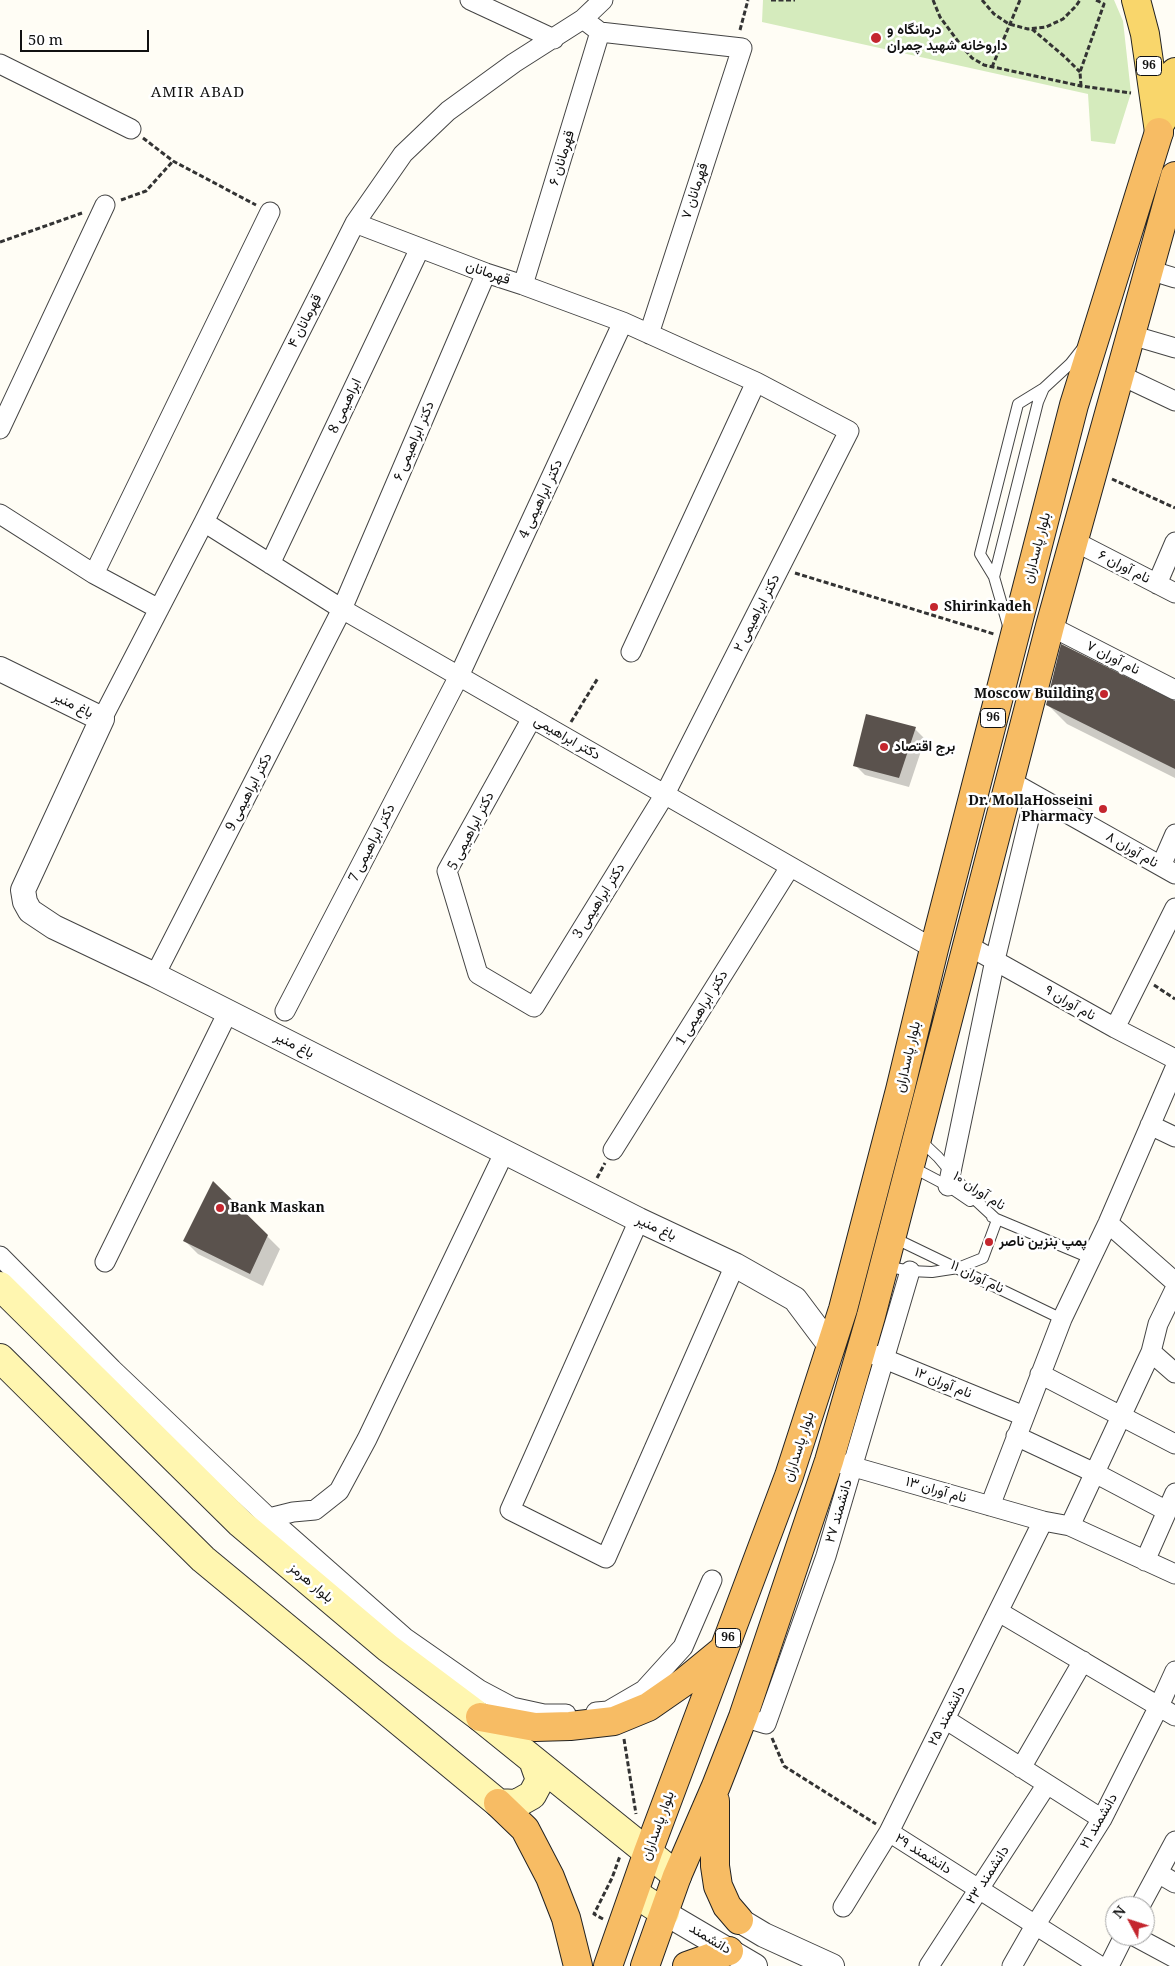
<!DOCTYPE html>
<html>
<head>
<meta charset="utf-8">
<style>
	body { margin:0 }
	#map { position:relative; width:1175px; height:1966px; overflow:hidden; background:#fffdf5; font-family:"Noto Serif",serif }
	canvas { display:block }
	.north { position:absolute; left:1105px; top:1896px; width:50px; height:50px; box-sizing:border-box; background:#fff; border:1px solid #a0a0a0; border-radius:50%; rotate:310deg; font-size:14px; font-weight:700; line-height:20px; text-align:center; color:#111 }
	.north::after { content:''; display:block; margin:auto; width:18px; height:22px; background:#c4262e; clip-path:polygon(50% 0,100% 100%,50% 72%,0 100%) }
	.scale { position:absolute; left:20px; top:30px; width:129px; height:22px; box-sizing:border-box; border:2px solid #111; border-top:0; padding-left:6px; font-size:15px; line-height:18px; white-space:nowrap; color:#111; -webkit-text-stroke:4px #fff; paint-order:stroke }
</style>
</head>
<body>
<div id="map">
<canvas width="1175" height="1966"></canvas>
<div class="north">N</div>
<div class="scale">50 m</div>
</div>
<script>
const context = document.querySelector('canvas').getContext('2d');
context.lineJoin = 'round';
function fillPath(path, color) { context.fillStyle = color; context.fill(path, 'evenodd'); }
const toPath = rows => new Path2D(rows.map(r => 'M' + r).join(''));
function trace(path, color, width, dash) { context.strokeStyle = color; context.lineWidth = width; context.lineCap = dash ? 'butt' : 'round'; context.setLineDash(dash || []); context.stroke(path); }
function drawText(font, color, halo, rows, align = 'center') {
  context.font = font + ' "Noto Serif",Vazirmatn,serif'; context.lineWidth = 5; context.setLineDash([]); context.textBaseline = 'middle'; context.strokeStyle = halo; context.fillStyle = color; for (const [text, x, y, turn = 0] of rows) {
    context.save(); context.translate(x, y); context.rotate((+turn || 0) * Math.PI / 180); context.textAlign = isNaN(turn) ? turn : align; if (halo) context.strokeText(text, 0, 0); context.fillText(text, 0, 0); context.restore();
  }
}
const green = toPath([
	[763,0,1114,0,1123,21,1131,93,1115,144,1091,141,1088,94,762,22]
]);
const shadow = toPath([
	[1175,701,1175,778,1067,724,1047,704],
	[915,729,925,739,909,787,865,775,855,765],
	[267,1236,280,1249,263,1286,198,1254,184,1240]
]);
const building = toPath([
	[1061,644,1175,701,1175,769,1046,705],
	[866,714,916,727,899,778,853,766],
	[213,1181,268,1235,250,1274,183,1241]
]);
const path = toPath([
	[771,0,795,0],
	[933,0,940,17,960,44,972,58,984,65,1081,86,1131,93],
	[982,0,994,14,1009,24,1028,29,1046,27,1063,19,1076,6,1080,0],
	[1032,29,1065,57,1080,72],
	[740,30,748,0],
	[992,67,1020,0],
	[1081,86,1080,72,1104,4,1096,0],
	[143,138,173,161,256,205],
	[121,200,146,191,173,161],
	[0,242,82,213],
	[1112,479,1175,508],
	[795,573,994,634],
	[571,722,598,678],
	[1154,985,1175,999],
	[597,1178,605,1163],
	[772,1738,784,1766,876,1824],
	[624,1739,636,1814],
	[603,1919,594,1914,612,1878,620,1856]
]);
const service = toPath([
	[994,577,980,554,1018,404,1044,388],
	[1009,629,994,577,1038,402,1044,388,1070,364,1081,350],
	[912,1167,948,1186,970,1201],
	[992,1217,1090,1258],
	[892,1237,1062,1319],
	[885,1266,910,1271,932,1272,958,1268,983,1258,997,1220,970,1195,938,1157,920,1140]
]);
const minor = toPath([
	[470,0,554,39],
	[583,19,600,32,742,48,649,334],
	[0,64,131,129],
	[355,223,486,273,523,285,623,322,756,382,849,431,665,794,534,1007,478,974,447,871,532,718],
	[1149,270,1175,278],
	[523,285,600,32],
	[1131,335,1175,348],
	[1120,375,1175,401],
	[0,429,105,205],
	[0,514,94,574,159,609],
	[204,522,342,609,934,949],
	[1074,541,1175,593],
	[270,564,420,248],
	[94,574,270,212],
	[1157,584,1175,542],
	[1050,626,1175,690],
	[631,652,756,382],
	[102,719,204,522,355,223,403,154,448,111,514,63,583,19,603,0],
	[1010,781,1175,874],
	[1161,866,1175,834],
	[967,945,1115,1028,1175,1059],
	[155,975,342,609,486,273],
	[285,1011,459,676,623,322],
	[1115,1028,1175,908],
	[1150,1125,1175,1137],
	[613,1150,790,867],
	[948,1186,995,960,1035,795],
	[639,1220,510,1510,606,1558,735,1265],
	[1108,1223,1175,1282],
	[0,1256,112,1369,269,1518,293,1512,315,1510,339,1491,367,1439,505,1151],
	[105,1262,228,1012],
	[1151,1352,1175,1373],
	[875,1355,1024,1416],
	[1040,1374,1175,1444],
	[1016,1436,1095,1473,1167,1511],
	[840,1463,1043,1521,1070,1526,1175,1574],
	[990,1506,1062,1319,1108,1223,1175,1068],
	[269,1518,404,1637,480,1690,512,1707,544,1714,566,1714],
	[1070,1526,1151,1352,1158,1324,1175,1289],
	[1145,1561,1175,1493],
	[999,1612,1175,1716],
	[596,1712,608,1711,644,1690,683,1647,712,1580],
	[743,1717,766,1724,826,1556,910,1271],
	[945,1719,1102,1819],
	[1021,1768,1083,1661],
	[889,1832,1100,1966],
	[1158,1873,1175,1883],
	[1140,1906,1175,1841],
	[843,1907,889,1832,1043,1521],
	[1134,1936,1175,1958],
	[929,1966,1047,1784],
	[1012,1966,1036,1924,1102,1819,1159,1706,1175,1671],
	[1109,1966,1124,1936]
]);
const tertiary = toPath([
	[0,669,102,719,23,890,25,902,30,911,54,927,155,975,639,1220,735,1265,795,1299,831,1347],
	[665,1913,755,1966],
	[739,1920,764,1935,832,1966]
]);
const secondary = toPath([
	[0,1286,240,1523,388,1648,480,1717,677,1876],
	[0,1358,203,1559,498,1803,516,1804,532,1795,540,1780,533,1760],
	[634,1893,665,1913]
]);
const primary = toPath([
	[1136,0,1145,34,1159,132],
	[1162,121,1175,72]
]);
const trunk = toPath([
	[480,1717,535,1727,570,1726,614,1721,648,1707,684,1682,723,1650],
	[715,1801,715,1866,718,1886,727,1906,739,1920],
	[498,1803,525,1829,550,1877,566,1918,578,1966],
	[608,1966,648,1852,789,1476,843,1309,900,1090,934,949,1074,405,1159,132],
	[645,1966,677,1876,716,1786,743,1717,829,1461,871,1316,1050,626,1175,176],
	[687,1966,729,1951]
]);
const markers = [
	[876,38,6,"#c4262e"],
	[934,607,5,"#c4262e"],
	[1104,694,5,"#c4262e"],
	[884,747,5,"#c4262e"],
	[1103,809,5,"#c4262e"],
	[220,1208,5,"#c4262e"],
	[989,1242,5,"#c4262e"]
];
const shields = [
	[1149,66,25],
	[993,718,25],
	[728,1638,25]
];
const shieldNames = [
	["96",1149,66],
	["96",993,718],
	["96",728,1638]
];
const poiNames = [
	["درمانگاه و",887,30],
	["داروخانه شهید چمران",887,46],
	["Shirinkadeh",944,607],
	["Moscow Building",1094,694,"right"],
	["برج اقتصاد",894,747],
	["Dr. MollaHosseini",1093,801,"right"],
	["Pharmacy",1093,817,"right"],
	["Bank Maskan",230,1208],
	["پمپ بنزین ناصر",999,1242]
];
const streetNames = [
	["قهرمانان ۶",562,158,-73],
	["قهرمانان ۷",695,191,-72],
	["قهرمانان",488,273,19],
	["قهرمانان ۴",305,321,-63],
	["ابراهیمی 8",345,406,-65],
	["دکتر ابراهیمی ۶",414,441,-67],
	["دکتر ابراهیمی 4",541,499,-65],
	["بلوار پاسداران",1037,548,-75],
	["نام آوران ۶",1124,567,27],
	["دکتر ابراهیمی ۲",757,613,-63],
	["نام آوران ۷",1113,658,27],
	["باغ منیر",73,705,26],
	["دکتر ابراهیمی",567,738,30],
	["دکتر ابراهیمی 9",249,792,-63],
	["دکتر ابراهیمی 5",471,831,-63],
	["دکتر ابراهیمی 7",372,843,-63],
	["نام آوران ۸",1132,850,30],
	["دکتر ابراهیمی 3",599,901,-58],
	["نام آوران ۹",1070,1003,30],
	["دکتر ابراهیمی 1",702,1008,-58],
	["باغ منیر",294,1045,27],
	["بلوار پاسداران",908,1057,-77],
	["نام آوران ۱۰",979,1191,33],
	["باغ منیر",656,1228,25],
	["نام آوران ۱۱",977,1277,26],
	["نام آوران ۱۲",943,1383,22],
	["بلوار پاسداران",799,1447,-72],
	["نام آوران ۱۳",936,1490,16],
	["دانشمند ۲۷",839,1511,-74],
	["بلوار هرمز",311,1583,40],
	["دانشمند ۲۵",947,1716,-63],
	["دانشمند ۲۱",1099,1821,-60],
	["بلوار پاسداران",658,1826,-70],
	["دانشمند ۲۹",923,1854,32],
	["دانشمند ۲۳",988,1875,-57],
	["دانشمند",710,1939,31]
];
const neighbourhoodNames = [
	["AMIR ABAD",198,93]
];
fillPath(green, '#d5ebbd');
fillPath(shadow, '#0003');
fillPath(building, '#5a524d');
trace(service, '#444', 12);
trace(minor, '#444', 21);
trace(tertiary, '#444', 26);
trace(secondary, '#333', 30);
trace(primary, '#222', 30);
trace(trunk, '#222', 30);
trace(path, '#333', 3, [5, 2.5]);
trace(service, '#fff', 10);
trace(minor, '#fff', 19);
trace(tertiary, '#fff', 24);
trace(secondary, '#fff6b0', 28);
trace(primary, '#f9d66b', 28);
trace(trunk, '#f7bc64', 28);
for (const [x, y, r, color] of markers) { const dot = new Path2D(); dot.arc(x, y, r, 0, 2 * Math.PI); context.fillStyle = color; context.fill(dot); trace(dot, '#fff', 2); }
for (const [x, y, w] of shields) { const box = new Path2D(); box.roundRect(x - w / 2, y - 9.5, w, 19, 4); context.fillStyle = '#fff'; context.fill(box); trace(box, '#111', 1); }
drawText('bold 12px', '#111', null, shieldNames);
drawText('bold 14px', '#111', '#fff', poiNames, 'left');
drawText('14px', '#111', '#fff', streetNames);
context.letterSpacing = '1px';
drawText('15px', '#111', '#fff', neighbourhoodNames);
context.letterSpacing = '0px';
</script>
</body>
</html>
